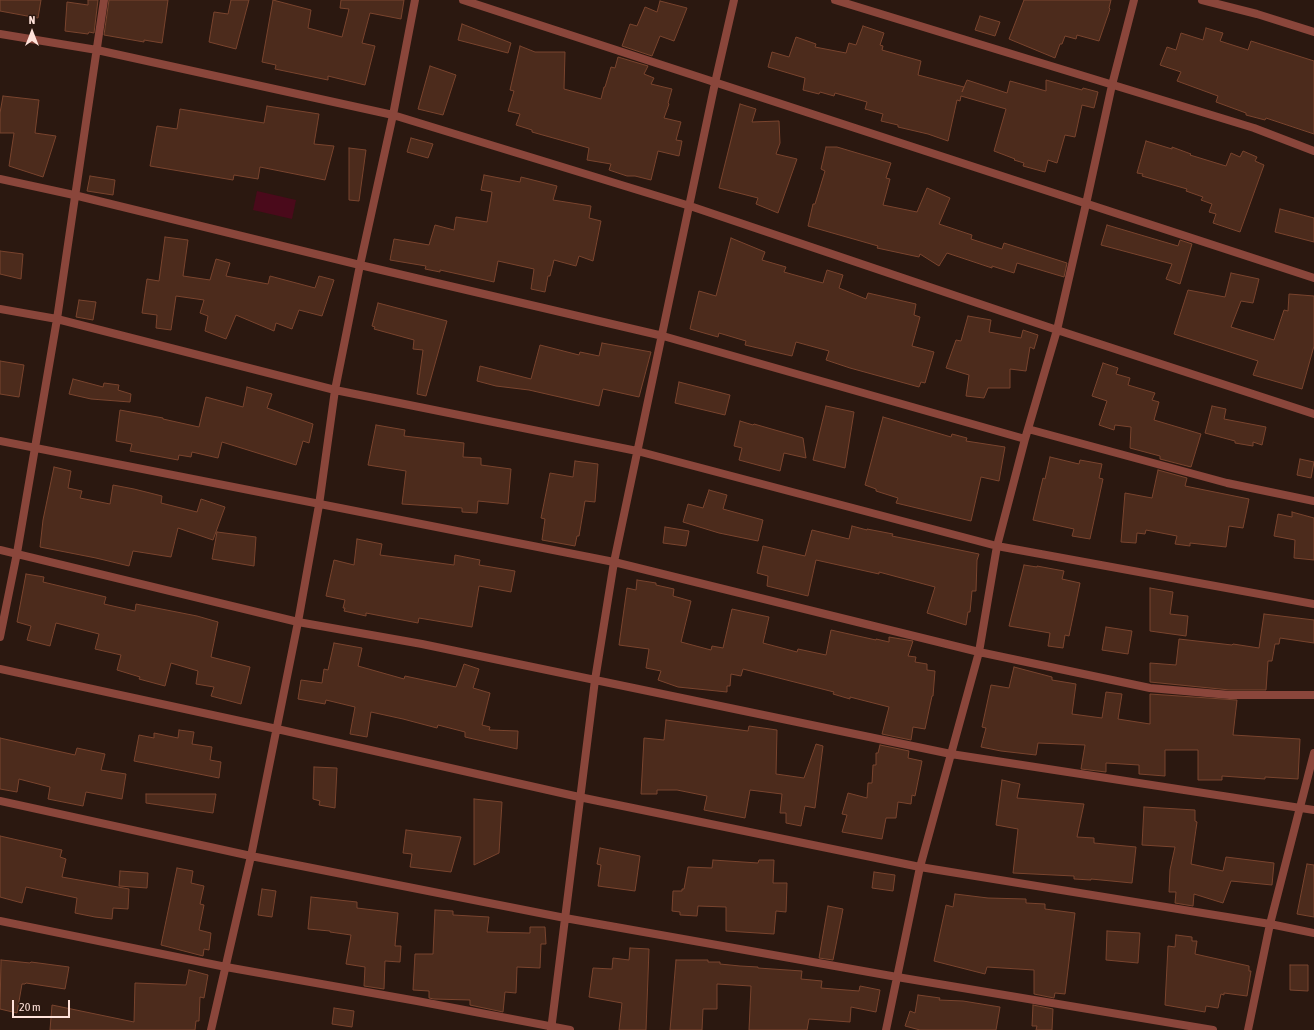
<!DOCTYPE html>
<html>
<head>
<meta charset="utf-8">
<style>
	body { margin:0 }
	#map { position:relative; width:1314px; height:1030px; overflow:hidden; background:#2b1810; font-family:"Asap Condensed",sans-serif }
	canvas { display:block }
	.north { position:absolute; left:12px; top:12px; width:40px; height:40px; -webkit-text-stroke:3px #2b1810; paint-order:stroke; rotate:0deg; font-size:11px; font-weight:700; line-height:16px; text-align:center; color:#ffe2da }
	.north::after { content:''; display:block; margin:auto; width:14px; height:18px; background:#ffe2da; clip-path:polygon(50% 0,100% 100%,50% 72%,0 100%) }
	.scale { position:absolute; left:12px; top:1000px; width:58px; height:18px; box-sizing:border-box; border:2px solid #ffe2da; border-top:0; padding-left:5px; font-size:12px; line-height:14px; white-space:nowrap; color:#ffe2da; -webkit-text-stroke:3px #2b1810; paint-order:stroke }
</style>
</head>
<body>
<div id="map">
<canvas width="1314" height="1030"></canvas>
<div class="north">N</div>
<div class="scale">20 m</div>
</div>
<script>
const context = document.querySelector('canvas').getContext('2d');
context.lineJoin = 'round';
function fillPath(path, color) { context.fillStyle = color; context.fill(path, 'evenodd'); }
const toPath = rows => new Path2D(rows.map(r => 'M' + r).join(''));
function trace(path, color, width, dash) { context.strokeStyle = color; context.lineWidth = width; context.lineCap = dash ? 'butt' : 'round'; context.setLineDash(dash || []); context.stroke(path); }
const water = toPath([
	[257,191,296,200,292,219,253,210]
]);
const building = toPath([
	[0,0,41,0,38,18,0,11,0,0],
	[88,0,98,0,94,33,89,32,88,34,65,31,67,2,88,5,88,0],
	[109,0,168,0,162,43,144,40,144,42,104,35,109,0],
	[231,0,249,0,236,49,209,42,214,12,228,14,231,0],
	[273,0,311,10,308,28,342,37,349,9,340,8,341,0,404,0,401,19,370,13,362,43,375,46,365,85,328,76,328,80,275,69,276,65,262,62,273,0],
	[1024,0,1111,0,1109,8,1110,9,1099,41,1077,35,1076,39,1065,36,1062,44,1060,44,1055,58,1009,39,1024,0],
	[660,1,687,8,674,41,660,36,652,56,622,46,630,24,637,26,645,7,657,12,660,1],
	[980,16,1000,22,995,36,975,30,980,16],
	[462,24,511,43,508,53,458,40,462,24],
	[863,26,884,33,880,45,883,46,882,50,921,61,918,75,964,87,962,92,967,80,1007,93,1010,81,1046,91,1046,80,1082,90,1083,88,1098,92,1094,108,1082,105,1075,137,1065,135,1057,163,1048,160,1045,172,1023,166,1024,163,1014,160,1015,159,994,151,1006,109,961,96,960,101,957,100,948,141,928,134,898,127,898,125,881,121,883,114,865,109,867,102,835,93,834,96,820,92,819,94,803,90,805,78,768,67,772,52,789,57,796,37,816,44,815,47,846,53,849,43,856,45,863,26],
	[1206,28,1223,33,1220,41,1248,50,1251,41,1314,61,1314,134,1266,118,1265,120,1246,115,1246,113,1216,102,1218,96,1177,81,1181,72,1160,65,1167,47,1176,50,1181,33,1203,40,1206,28],
	[520,46,535,52,565,52,564,89,601,99,604,87,605,87,611,67,615,68,618,57,648,66,644,74,654,78,651,84,672,89,668,103,669,104,664,118,681,122,676,140,682,141,679,156,658,151,651,180,635,176,627,176,609,170,611,164,587,160,589,148,532,132,532,130,516,125,520,114,508,111,514,91,510,90,520,46],
	[430,66,456,75,443,115,418,109,430,66],
	[3,96,39,100,35,133,56,136,43,177,9,166,14,133,0,133,0,113,3,96],
	[740,104,756,109,752,122,779,121,780,143,776,154,797,159,778,213,756,204,758,198,719,188,740,104],
	[267,106,319,114,314,144,334,146,325,180,260,167,258,179,234,175,233,180,150,166,157,126,177,129,180,109,264,123,267,106],
	[411,138,433,144,428,158,407,152,411,138],
	[1146,141,1172,149,1172,147,1191,154,1190,155,1226,166,1231,153,1240,157,1243,151,1257,157,1255,161,1264,165,1240,232,1213,223,1216,214,1209,212,1212,204,1201,200,1203,197,1186,191,1187,189,1142,176,1143,174,1137,173,1146,141],
	[826,147,837,147,891,163,886,178,890,179,883,205,917,212,927,188,950,198,939,224,972,235,971,239,1002,249,1004,243,1067,263,1064,277,1017,263,1014,273,992,266,992,268,947,253,939,266,920,254,919,257,877,248,878,246,808,226,813,204,815,204,825,171,821,169,826,147],
	[349,148,366,150,359,201,349,200,349,148],
	[484,175,520,182,521,177,557,186,553,200,591,206,589,218,601,221,593,261,579,256,576,266,554,260,550,276,548,276,545,292,531,289,534,269,498,261,494,282,440,270,440,272,425,269,426,266,390,260,394,239,429,245,435,225,454,230,456,217,487,222,492,192,481,190,484,175],
	[90,176,115,180,113,195,87,191,90,176],
	[1280,209,1314,218,1314,242,1275,232,1280,209],
	[1107,225,1178,246,1180,240,1192,244,1180,284,1166,279,1172,264,1101,245,1107,225],
	[165,237,188,240,183,276,210,280,216,259,230,263,226,276,268,284,270,276,315,288,319,276,334,280,322,316,299,310,292,329,276,323,274,331,236,315,226,339,205,331,208,316,200,313,204,300,176,296,171,330,156,328,157,315,142,313,147,279,159,281,165,237],
	[731,238,765,252,762,260,786,267,784,272,823,283,827,270,843,275,839,288,866,299,868,293,916,304,914,315,920,317,912,346,934,352,925,383,921,382,919,387,850,368,826,360,829,351,796,342,792,356,745,345,746,341,719,333,718,337,690,329,699,291,716,296,731,238],
	[0,251,23,254,21,279,0,274,0,251],
	[1231,273,1259,279,1253,303,1241,301,1231,327,1274,340,1284,310,1288,311,1289,294,1314,296,1314,346,1302,389,1253,375,1258,361,1174,334,1188,290,1225,297,1231,273],
	[79,300,96,302,93,320,76,317,79,300],
	[378,303,447,321,426,396,417,394,423,350,413,349,414,340,374,329,375,327,372,326,378,303],
	[968,316,991,320,989,332,1021,338,1023,330,1038,335,1034,349,1030,347,1026,371,1010,369,1010,388,988,388,984,398,966,396,969,375,946,368,956,340,961,341,968,316],
	[602,343,651,352,639,397,603,389,599,406,529,390,496,386,477,381,480,366,531,379,540,345,579,355,580,352,599,356,602,343],
	[0,361,24,365,19,397,0,394,0,361],
	[1103,363,1118,368,1116,374,1130,378,1128,385,1155,393,1152,400,1159,402,1154,420,1201,434,1191,467,1160,459,1160,456,1130,448,1131,427,1115,425,1114,430,1099,425,1107,401,1092,396,1103,363],
	[73,379,103,387,104,383,119,385,118,390,131,394,130,402,91,399,69,394,73,379],
	[679,382,730,395,725,415,675,403,679,382],
	[247,387,272,394,267,408,313,424,309,443,303,441,296,465,222,442,218,458,192,452,191,457,179,455,178,460,130,451,132,444,116,441,120,410,163,418,163,419,199,427,206,397,243,407,247,387],
	[826,406,854,412,845,468,813,460,826,406],
	[1212,406,1226,409,1224,419,1266,427,1262,445,1253,442,1253,446,1235,443,1235,441,1205,433,1212,406],
	[883,417,951,437,952,434,967,438,966,441,1005,447,999,481,981,477,971,521,896,503,898,498,876,491,876,489,865,485,883,417],
	[740,421,753,425,754,424,803,438,806,458,784,453,780,471,739,460,742,448,734,446,740,421],
	[376,425,405,430,404,436,464,443,463,457,481,458,481,465,511,469,508,504,478,501,477,513,462,512,462,508,402,504,406,471,368,465,376,425],
	[1050,457,1079,464,1080,460,1102,464,1099,478,1103,479,1090,539,1072,536,1074,529,1033,520,1043,478,1045,479,1050,457],
	[1300,459,1314,462,1311,478,1297,475,1300,459],
	[575,461,598,464,595,502,585,501,579,536,577,536,575,546,542,540,545,519,541,518,550,473,573,477,575,461],
	[54,467,71,471,68,488,82,491,80,498,110,504,113,485,134,489,162,496,161,503,197,512,201,499,225,507,213,540,178,528,171,557,133,551,129,566,96,558,40,547,43,520,54,467],
	[1158,470,1187,478,1185,486,1249,499,1243,528,1229,526,1226,547,1190,543,1190,546,1175,544,1177,536,1146,530,1145,534,1137,533,1136,543,1121,542,1125,493,1152,498,1158,470],
	[709,490,727,495,723,509,763,520,758,541,719,533,683,522,688,504,703,508,709,490],
	[1292,512,1314,518,1314,560,1294,558,1295,540,1274,536,1278,514,1292,517,1292,512],
	[852,526,867,530,867,529,893,534,892,536,979,554,977,560,976,591,972,591,970,612,968,612,966,625,927,613,935,587,879,572,879,574,816,560,808,596,767,586,768,576,757,573,763,546,805,556,812,530,849,539,852,526],
	[665,527,689,531,686,546,663,543,665,527],
	[217,532,256,537,254,566,212,559,217,532],
	[357,539,382,544,380,555,454,565,455,555,480,560,479,565,515,571,511,592,479,586,472,627,419,618,418,623,366,613,366,616,344,611,345,608,343,608,345,600,326,596,334,560,354,565,357,539],
	[1024,565,1037,567,1037,566,1064,571,1062,579,1080,583,1069,636,1065,635,1063,648,1048,646,1050,633,1009,626,1024,565],
	[26,574,44,577,43,582,106,597,104,604,135,611,136,604,197,616,218,622,211,657,250,667,241,704,211,696,214,687,196,684,198,671,171,663,165,686,139,679,140,677,117,670,121,655,95,649,99,634,56,623,50,646,27,640,31,626,17,622,26,574],
	[637,580,656,583,656,585,674,589,673,596,691,601,681,642,711,650,712,646,723,648,732,609,769,617,763,643,797,652,798,649,826,655,831,630,876,640,876,639,889,642,889,637,913,641,908,656,916,657,915,662,927,664,927,670,935,671,933,696,932,696,925,729,913,727,911,740,882,734,889,707,850,697,850,699,833,694,834,692,743,669,741,676,731,674,730,686,727,686,727,692,678,687,658,680,661,671,646,668,649,649,619,645,627,588,636,590,637,580],
	[1150,588,1173,592,1170,614,1188,616,1186,636,1150,631,1150,588],
	[1264,614,1314,620,1314,643,1280,638,1279,644,1275,644,1272,661,1268,661,1266,690,1230,690,1150,682,1150,663,1176,665,1179,639,1232,645,1233,644,1259,648,1264,614],
	[1106,627,1132,631,1128,654,1102,650,1106,627],
	[334,643,362,648,358,666,404,679,405,676,456,687,464,664,479,669,473,688,490,693,482,725,490,727,489,730,518,731,517,749,465,737,465,732,438,725,437,728,403,719,371,712,367,737,350,734,355,707,326,700,325,704,298,699,301,680,322,683,324,669,328,670,334,643],
	[1014,667,1052,677,1052,680,1076,684,1072,714,1102,718,1106,692,1122,694,1118,719,1150,724,1150,694,1237,700,1233,735,1300,739,1298,779,1265,777,1265,779,1222,776,1222,780,1198,780,1198,750,1165,750,1165,776,1139,774,1139,765,1106,763,1106,772,1081,769,1085,745,1038,743,1036,755,1001,751,981,747,986,728,982,727,991,685,1009,688,1014,667],
	[666,720,748,731,749,726,777,730,776,774,804,778,816,744,823,746,815,808,805,806,801,826,786,823,786,813,780,813,782,794,750,790,745,818,704,810,707,796,677,790,657,790,657,794,641,794,644,738,664,740,666,720],
	[179,730,194,732,192,744,212,747,210,760,221,762,219,778,134,761,139,735,154,738,154,733,178,738,179,730],
	[0,738,75,755,77,748,105,754,101,770,126,774,122,799,86,792,83,806,48,799,50,787,19,779,17,792,0,789,0,738],
	[880,745,909,751,908,758,922,761,915,796,912,795,911,804,898,802,896,818,886,818,882,839,842,832,847,815,842,814,848,793,867,798,868,783,872,783,873,765,876,765,876,753,878,753,880,745],
	[314,767,337,768,335,808,319,805,320,801,313,799,314,767],
	[1002,780,1020,784,1017,798,1084,804,1077,837,1094,838,1094,843,1136,847,1132,883,1091,879,1091,880,1074,879,1074,876,1013,873,1018,829,996,825,1002,780],
	[146,794,216,794,213,813,146,803,146,794],
	[474,799,502,802,499,853,474,865,474,799],
	[1144,807,1195,810,1195,821,1197,822,1191,864,1223,871,1226,857,1274,863,1272,885,1231,881,1223,903,1194,894,1193,906,1175,903,1176,892,1169,892,1170,870,1175,847,1142,845,1144,807],
	[406,830,461,837,451,872,410,867,412,854,403,853,406,830],
	[0,836,62,850,60,857,66,859,62,877,129,889,128,909,113,908,112,919,95,917,75,913,77,898,26,887,22,903,0,897,0,836],
	[600,848,640,856,635,891,598,886,601,865,597,864,600,848],
	[713,860,758,863,759,860,774,860,773,883,787,883,786,912,776,911,774,934,726,931,726,907,698,906,697,916,680,915,680,912,672,911,673,891,682,891,682,889,684,889,688,867,712,868,713,860],
	[1307,864,1314,865,1314,917,1297,914,1307,864],
	[177,868,193,871,191,883,204,886,200,904,204,905,199,930,211,933,209,950,204,949,203,956,161,945,177,868],
	[120,871,148,873,147,888,119,886,120,871],
	[874,872,895,875,893,891,872,888,874,872],
	[262,889,276,891,272,917,258,915,262,889],
	[955,894,988,898,1026,899,1026,903,1045,904,1045,909,1075,913,1065,994,1055,993,1054,998,1034,994,1034,970,987,967,985,974,934,961,946,905,953,907,955,894],
	[311,897,357,902,357,908,398,913,395,946,401,946,400,962,385,961,384,989,364,986,365,967,346,964,351,935,330,932,330,931,308,929,311,897],
	[828,906,843,909,833,960,819,958,828,906],
	[435,910,453,911,453,915,489,917,487,932,530,933,530,927,545,927,546,944,541,944,540,968,517,967,516,993,505,992,503,1012,470,1005,470,1000,434,999,429,998,429,991,413,990,415,954,433,954,435,910],
	[1107,931,1140,933,1138,963,1106,960,1107,931],
	[1176,935,1192,937,1192,941,1197,941,1195,954,1249,966,1249,971,1251,971,1247,996,1224,993,1224,995,1221,994,1218,1008,1206,1006,1205,1012,1165,1005,1168,946,1175,947,1176,935],
	[630,948,649,949,646,1030,619,1030,622,1003,589,997,593,968,612,969,613,958,629,960,630,948],
	[1,960,30,963,31,962,69,967,65,989,26,983,25,984,22,984,17,1013,0,1009,1,960],
	[676,960,708,960,708,962,720,962,720,964,740,966,758,967,758,968,802,971,801,979,822,981,821,988,859,991,860,986,880,990,876,1012,851,1007,850,1022,809,1019,807,1030,749,1030,751,986,717,984,717,1009,703,1009,702,1030,670,1030,676,960],
	[1290,965,1308,965,1308,991,1290,990,1290,965],
	[189,970,208,975,204,998,200,997,199,1021,196,1021,195,1030,50,1030,52,1005,134,1022,135,983,186,985,189,970],
	[918,995,940,998,939,1000,963,1001,1000,1007,996,1030,920,1030,905,1026,910,1011,915,1013,918,995],
	[1033,1005,1053,1009,1052,1030,1036,1030,1037,1026,1032,1026,1033,1005],
	[334,1008,354,1011,352,1027,332,1024,334,1008]
]);
const street = toPath([
	[463,0,1314,278],
	[835,0,1254,128,1314,151],
	[1202,0,1257,14,1314,32],
	[0,34,97,50,393,115,690,206,1057,330,1314,414],
	[0,179,74,195,360,265,663,336,1025,439],
	[0,309,57,319,335,390,637,451,997,546,1314,604],
	[1028,429,1227,483,1314,501],
	[0,441,614,562,979,652,1150,688,1230,695,1314,695],
	[0,550,298,622,422,644,951,754,1314,810],
	[0,637,17,553,57,319,104,0],
	[0,669,277,729,579,797,920,867,1270,924,1314,933],
	[0,801,251,856,565,918,897,977,1213,1030],
	[0,921,226,967,417,1001,570,1030],
	[211,1030,251,856,298,622,319,505,335,390,360,265,393,115,415,0],
	[551,1030,595,680,614,562,715,83,734,0],
	[886,1030,920,867,979,652,997,546,1025,439,1057,330,1086,204,1112,85,1134,0],
	[1248,1030,1270,924,1314,753]
]);
fillPath(water, '#4a0a1b');
fillPath(building, '#4c2b1c');
trace(building, '#79442e', 1);
trace(street, '#8a463b', 8);
</script>
</body>
</html>
